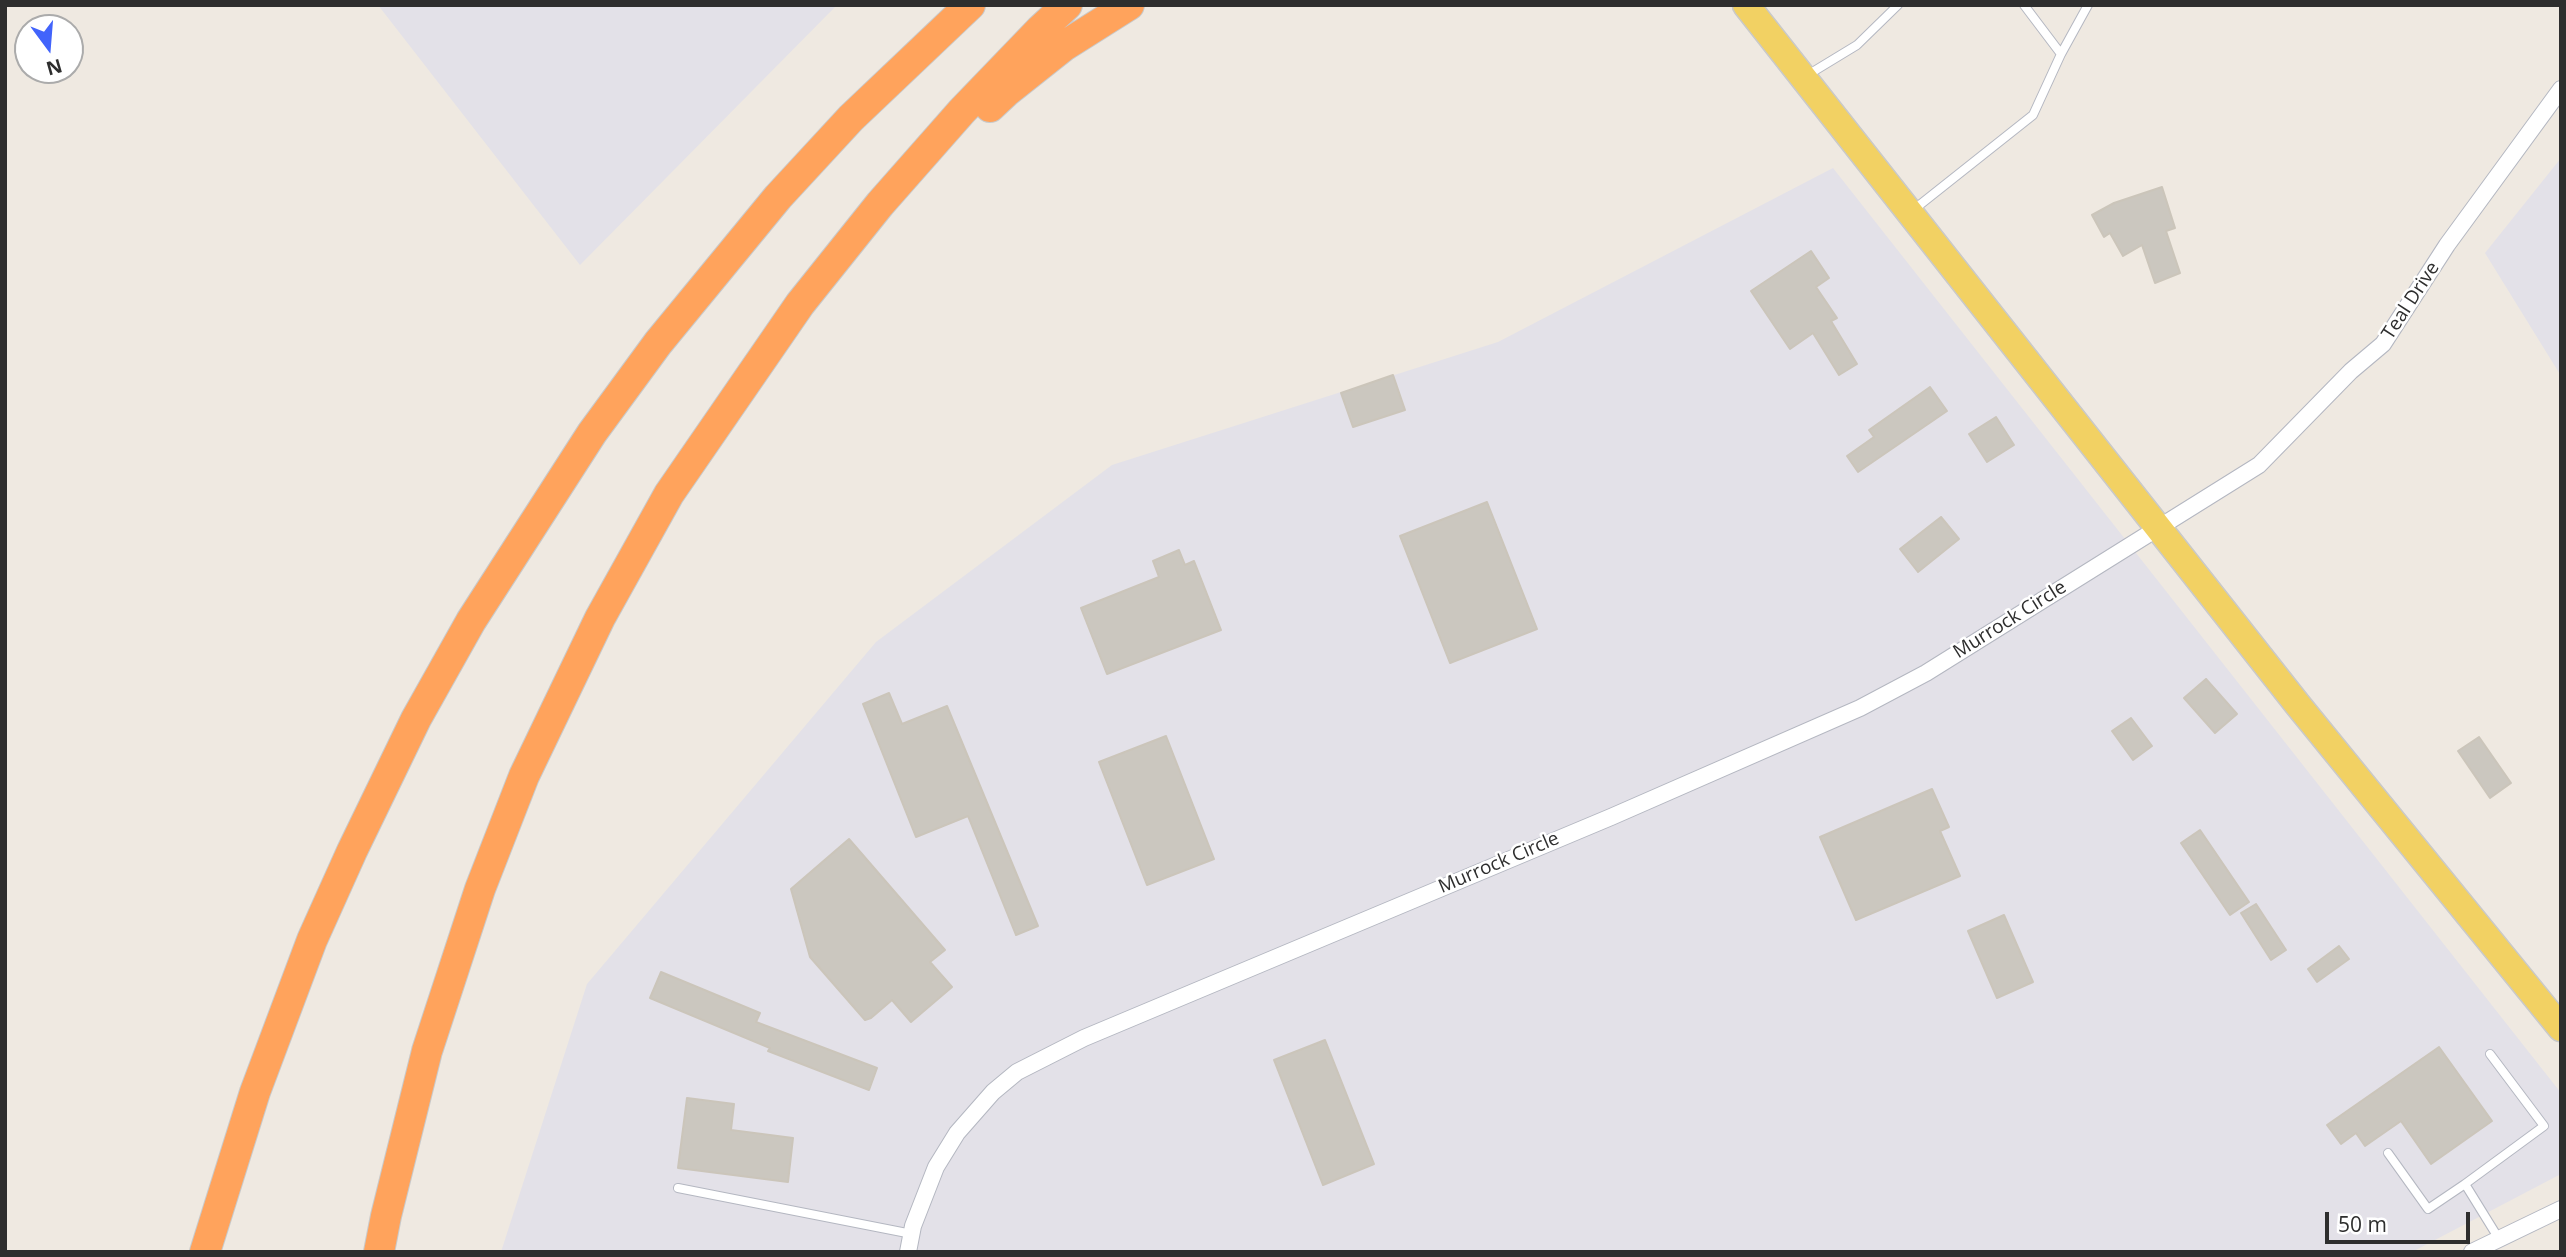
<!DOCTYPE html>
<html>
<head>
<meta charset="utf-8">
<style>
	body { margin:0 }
	#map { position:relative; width:2566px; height:1257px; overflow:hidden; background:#efe9e1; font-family:"Open Sans",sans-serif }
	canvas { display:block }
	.frame { position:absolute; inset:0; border:7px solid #2e2e2e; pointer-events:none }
	.north { position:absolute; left:14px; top:14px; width:70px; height:70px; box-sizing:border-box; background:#fff; border:2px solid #ababab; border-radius:50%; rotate:164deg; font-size:19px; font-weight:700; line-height:28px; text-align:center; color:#2e2e2e }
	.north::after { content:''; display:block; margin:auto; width:24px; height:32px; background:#4264fb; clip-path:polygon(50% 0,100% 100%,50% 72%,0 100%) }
	.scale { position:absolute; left:2325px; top:1212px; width:145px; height:32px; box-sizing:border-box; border:4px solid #2e2e2e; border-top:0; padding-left:9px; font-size:21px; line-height:24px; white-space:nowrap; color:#2e2e2e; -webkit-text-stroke:5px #fff; paint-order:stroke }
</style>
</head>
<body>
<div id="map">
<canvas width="2566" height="1257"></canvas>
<div class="frame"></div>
<div class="north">N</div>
<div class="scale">50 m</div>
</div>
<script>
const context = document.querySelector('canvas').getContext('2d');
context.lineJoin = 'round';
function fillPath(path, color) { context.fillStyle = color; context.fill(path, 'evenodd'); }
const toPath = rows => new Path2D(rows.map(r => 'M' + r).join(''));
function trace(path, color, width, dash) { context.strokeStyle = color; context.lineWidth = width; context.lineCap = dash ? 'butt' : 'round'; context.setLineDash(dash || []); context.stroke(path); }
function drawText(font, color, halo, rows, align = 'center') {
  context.font = font + ' "Open Sans",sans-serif'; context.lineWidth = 5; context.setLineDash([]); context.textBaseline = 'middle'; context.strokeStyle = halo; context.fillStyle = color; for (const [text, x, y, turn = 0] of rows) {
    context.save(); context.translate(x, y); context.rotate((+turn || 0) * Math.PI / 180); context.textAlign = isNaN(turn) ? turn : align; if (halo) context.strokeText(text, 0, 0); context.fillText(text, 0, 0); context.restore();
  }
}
const industrial = toPath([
	[378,5,837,5,580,265],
	[2561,158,2561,376,2485,253],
	[1833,168,2561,1093,2561,1174,2412,1252,501,1252,587,984,876,642,1112,465,1498,342]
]);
const building = toPath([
	[2162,187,2175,228,2166,231,2180,273,2155,283,2142,245,2123,256,2110,233,2104,237,2092,215,2114,203,2162,187],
	[1811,251,1829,278,1816,287,1837,318,1831,321,1857,364,1839,375,1813,333,1790,349,1751,291,1811,251],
	[1393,375,1405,410,1353,427,1341,393,1393,375],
	[1930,387,1947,411,1858,472,1847,456,1874,437,1869,430,1930,387],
	[1996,417,2014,445,1987,462,1969,434,1996,417],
	[1487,502,1537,629,1450,663,1400,536,1487,502],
	[1941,517,1959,539,1918,572,1900,549,1941,517],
	[1179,550,1185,565,1194,561,1221,630,1107,674,1081,608,1159,577,1153,561,1179,550],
	[2206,679,2237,714,2215,733,2184,698,2206,679],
	[889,693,902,724,947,706,1038,926,1016,935,968,816,916,837,863,704,889,693],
	[2131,718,2152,746,2133,760,2112,731,2131,718],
	[1166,736,1214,859,1147,885,1099,762,1166,736],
	[2479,737,2511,783,2490,798,2458,751,2479,737],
	[1932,789,1949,827,1940,831,1960,876,1856,920,1820,837,1932,789],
	[2200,830,2249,902,2230,915,2181,843,2200,830],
	[849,839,945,950,930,962,952,987,911,1022,892,1000,871,1018,865,1020,810,957,791,889,849,839],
	[2256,904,2286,950,2271,960,2241,913,2256,904],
	[2004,915,2033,982,1997,998,1968,931,2004,915],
	[2339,946,2349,959,2317,982,2308,969,2339,946],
	[661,972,760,1013,756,1022,877,1068,869,1090,768,1051,770,1048,650,998,661,972],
	[1325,1040,1374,1164,1323,1185,1274,1060,1325,1040],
	[2439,1047,2492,1121,2431,1164,2401,1121,2365,1146,2356,1133,2341,1144,2327,1125,2439,1047],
	[687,1098,734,1104,731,1130,793,1138,788,1182,678,1168,687,1098]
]);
const service = toPath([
	[2024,5,2061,54],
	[1806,76,1857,45,1898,5],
	[1912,211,2033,115,2061,54,2088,5],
	[2388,1153,2428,1209,2465,1184,2499,1239],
	[2465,1184,2544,1126,2490,1054],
	[678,1188,912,1234]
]);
const minor = toPath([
	[908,1252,913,1226,936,1167,957,1133,993,1092,1017,1072,1084,1038,1611,817,1860,708,1926,673,2259,465,2351,371,2383,344,2447,245,2561,89],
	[2472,1252,2561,1209]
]);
const primary = toPath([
	[1746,5,2298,705,2561,1028]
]);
const motorway = toPath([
	[990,107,1006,92,1064,46,1129,5],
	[205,1252,255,1092,312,940,352,851,416,719,471,621,592,433,658,343,778,197,851,118,970,5],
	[379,1252,386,1216,427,1051,480,889,524,776,600,618,669,494,800,304,880,204,962,111,1040,30,1067,5]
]);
const streetNames = [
	["Teal Drive",2411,301,-57],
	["Murrock Circle",2010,620,-32],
	["Murrock Circle",1499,863,-23]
];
fillPath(industrial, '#e3e1e8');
fillPath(building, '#cbc7bf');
trace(building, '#cbc5ba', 2);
trace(service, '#b4b7c1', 10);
trace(minor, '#b4b7c1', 18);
trace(primary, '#c9c9c9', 29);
trace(motorway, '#c9c9c9', 32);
trace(service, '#fff', 8);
trace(minor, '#fff', 16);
trace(primary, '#f2d163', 26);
trace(motorway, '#ffa35c', 30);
drawText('19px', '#2e2e2e', '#fff', streetNames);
</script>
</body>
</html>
